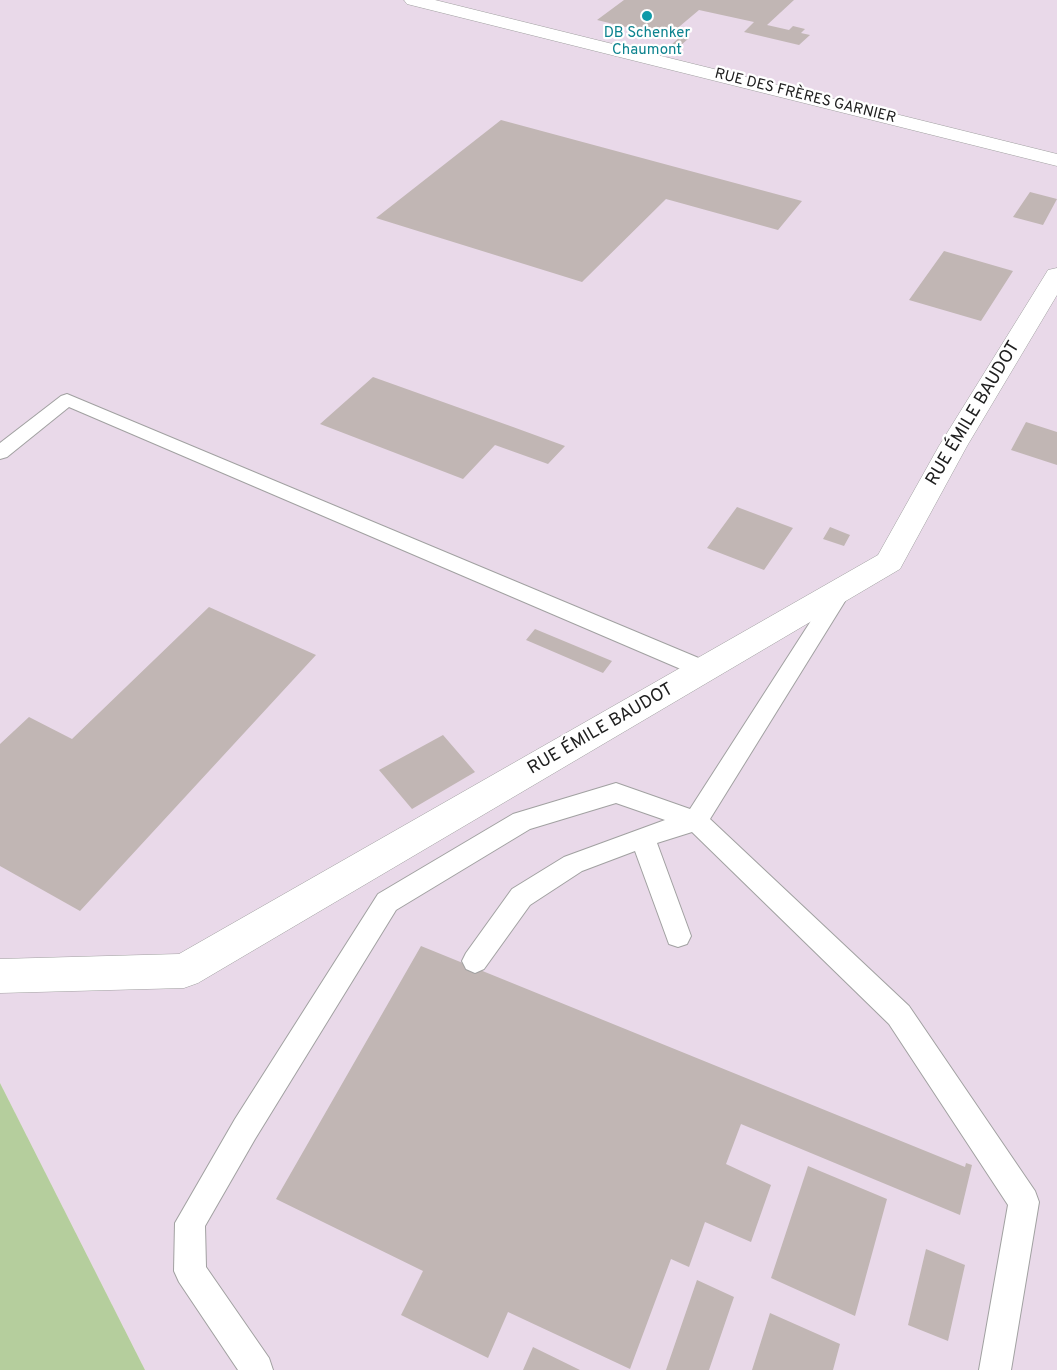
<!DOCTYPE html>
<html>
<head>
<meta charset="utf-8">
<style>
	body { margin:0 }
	canvas { display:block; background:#f1ece7 }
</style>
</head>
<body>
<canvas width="1057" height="1370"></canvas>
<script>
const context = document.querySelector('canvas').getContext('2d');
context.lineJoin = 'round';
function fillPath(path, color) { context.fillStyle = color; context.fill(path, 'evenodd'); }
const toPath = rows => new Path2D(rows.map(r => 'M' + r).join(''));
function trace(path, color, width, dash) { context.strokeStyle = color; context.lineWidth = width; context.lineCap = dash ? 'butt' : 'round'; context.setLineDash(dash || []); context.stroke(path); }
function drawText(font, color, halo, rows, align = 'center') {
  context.font = font + ' Overpass,sans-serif'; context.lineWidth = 4.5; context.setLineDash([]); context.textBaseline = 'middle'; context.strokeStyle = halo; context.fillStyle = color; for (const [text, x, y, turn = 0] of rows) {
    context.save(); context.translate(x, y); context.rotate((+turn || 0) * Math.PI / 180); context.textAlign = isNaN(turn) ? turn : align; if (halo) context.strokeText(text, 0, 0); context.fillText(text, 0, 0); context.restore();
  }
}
const industrial = toPath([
	[0,0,1057,0,1057,1370,145,1370,0,1083]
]);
const forest = toPath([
	[0,1083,145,1370,0,1370]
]);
const building = toPath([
	[624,0,794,0,767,25,789,30,793,26,805,29,801,33,810,35,799,45,744,32,754,22,699,10,667,37,597,20],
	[681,36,689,38,680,46,671,45],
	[501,120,694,172,802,201,778,230,666,199,582,282,376,218],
	[1030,192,1057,199,1043,225,1013,217],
	[944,251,1013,271,981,321,909,300],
	[373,377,513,427,565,446,548,464,495,445,463,479,320,424],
	[1026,422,1057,432,1057,465,1011,450],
	[737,507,793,528,764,570,707,548],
	[830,527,850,535,844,546,823,539],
	[209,607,316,655,80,911,0,866,0,744,29,717,72,739],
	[535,629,612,661,603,673,526,640],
	[443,735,475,772,412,809,379,770],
	[421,946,965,1167,966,1163,972,1165,960,1215,741,1124,726,1164,771,1185,751,1242,705,1222,689,1267,671,1259,630,1369,508,1312,488,1358,401,1315,423,1271,276,1199],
	[808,1166,887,1199,855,1316,771,1278],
	[926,1249,965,1265,948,1341,908,1325],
	[697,1280,734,1297,709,1370,666,1370],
	[770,1313,840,1344,833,1370,752,1370],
	[533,1347,580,1370,523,1370]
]);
const lane = toPath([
	[67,394,713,664,716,670,713,676,705,678,697,676,69,407,7,457,0,459,0,443,61,396,67,394],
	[841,583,848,585,852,590,710,819,909,1006,1035,1191,1039,1202,1011,1370,979,1370,1008,1205,889,1024,692,832,657,843,691,936,687,944,678,947,669,944,635,851,582,871,530,905,484,969,475,973,466,969,462,961,466,953,512,889,564,857,665,820,616,803,530,829,396,910,255,1139,205,1226,206,1267,269,1358,273,1370,238,1370,179,1282,174,1271,175,1223,235,1119,378,894,513,814,616,783,690,809,834,585,841,583]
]);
const street = toPath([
	[404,0,435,0,1057,154,1057,166,407,4,404,0],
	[1057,268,1057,295,967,446,900,569,198,983,184,988,0,993,0,959,179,954,878,555,939,446,1045,275,1048,270,1057,268]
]);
const markers = [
	[647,16,6,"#0f9aa8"]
];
const farCulturenames = [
	["DB Schenker",647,34],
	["Chaumont",647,51]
];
const farStreetnames = [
	["RUE DES FRÈRES GARNIER",805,97,14]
];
const streetNames = [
	["RUE ÉMILE BAUDOT",974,414,-59],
	["RUE ÉMILE BAUDOT",601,730,-30]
];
fillPath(industrial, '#e9d9e9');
fillPath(forest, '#b5ce9d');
fillPath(building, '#c1b6b4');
trace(lane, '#a1a1a1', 2);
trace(street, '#a1a1a1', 1);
fillPath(lane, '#fff');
fillPath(street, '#fff');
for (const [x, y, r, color] of markers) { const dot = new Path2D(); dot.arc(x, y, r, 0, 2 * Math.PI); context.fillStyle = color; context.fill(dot); trace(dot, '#fff', 2); }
drawText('15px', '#0d838f', '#fff', farCulturenames);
drawText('15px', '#202020', '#fff', farStreetnames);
drawText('18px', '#202020', '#fff', streetNames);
</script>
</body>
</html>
